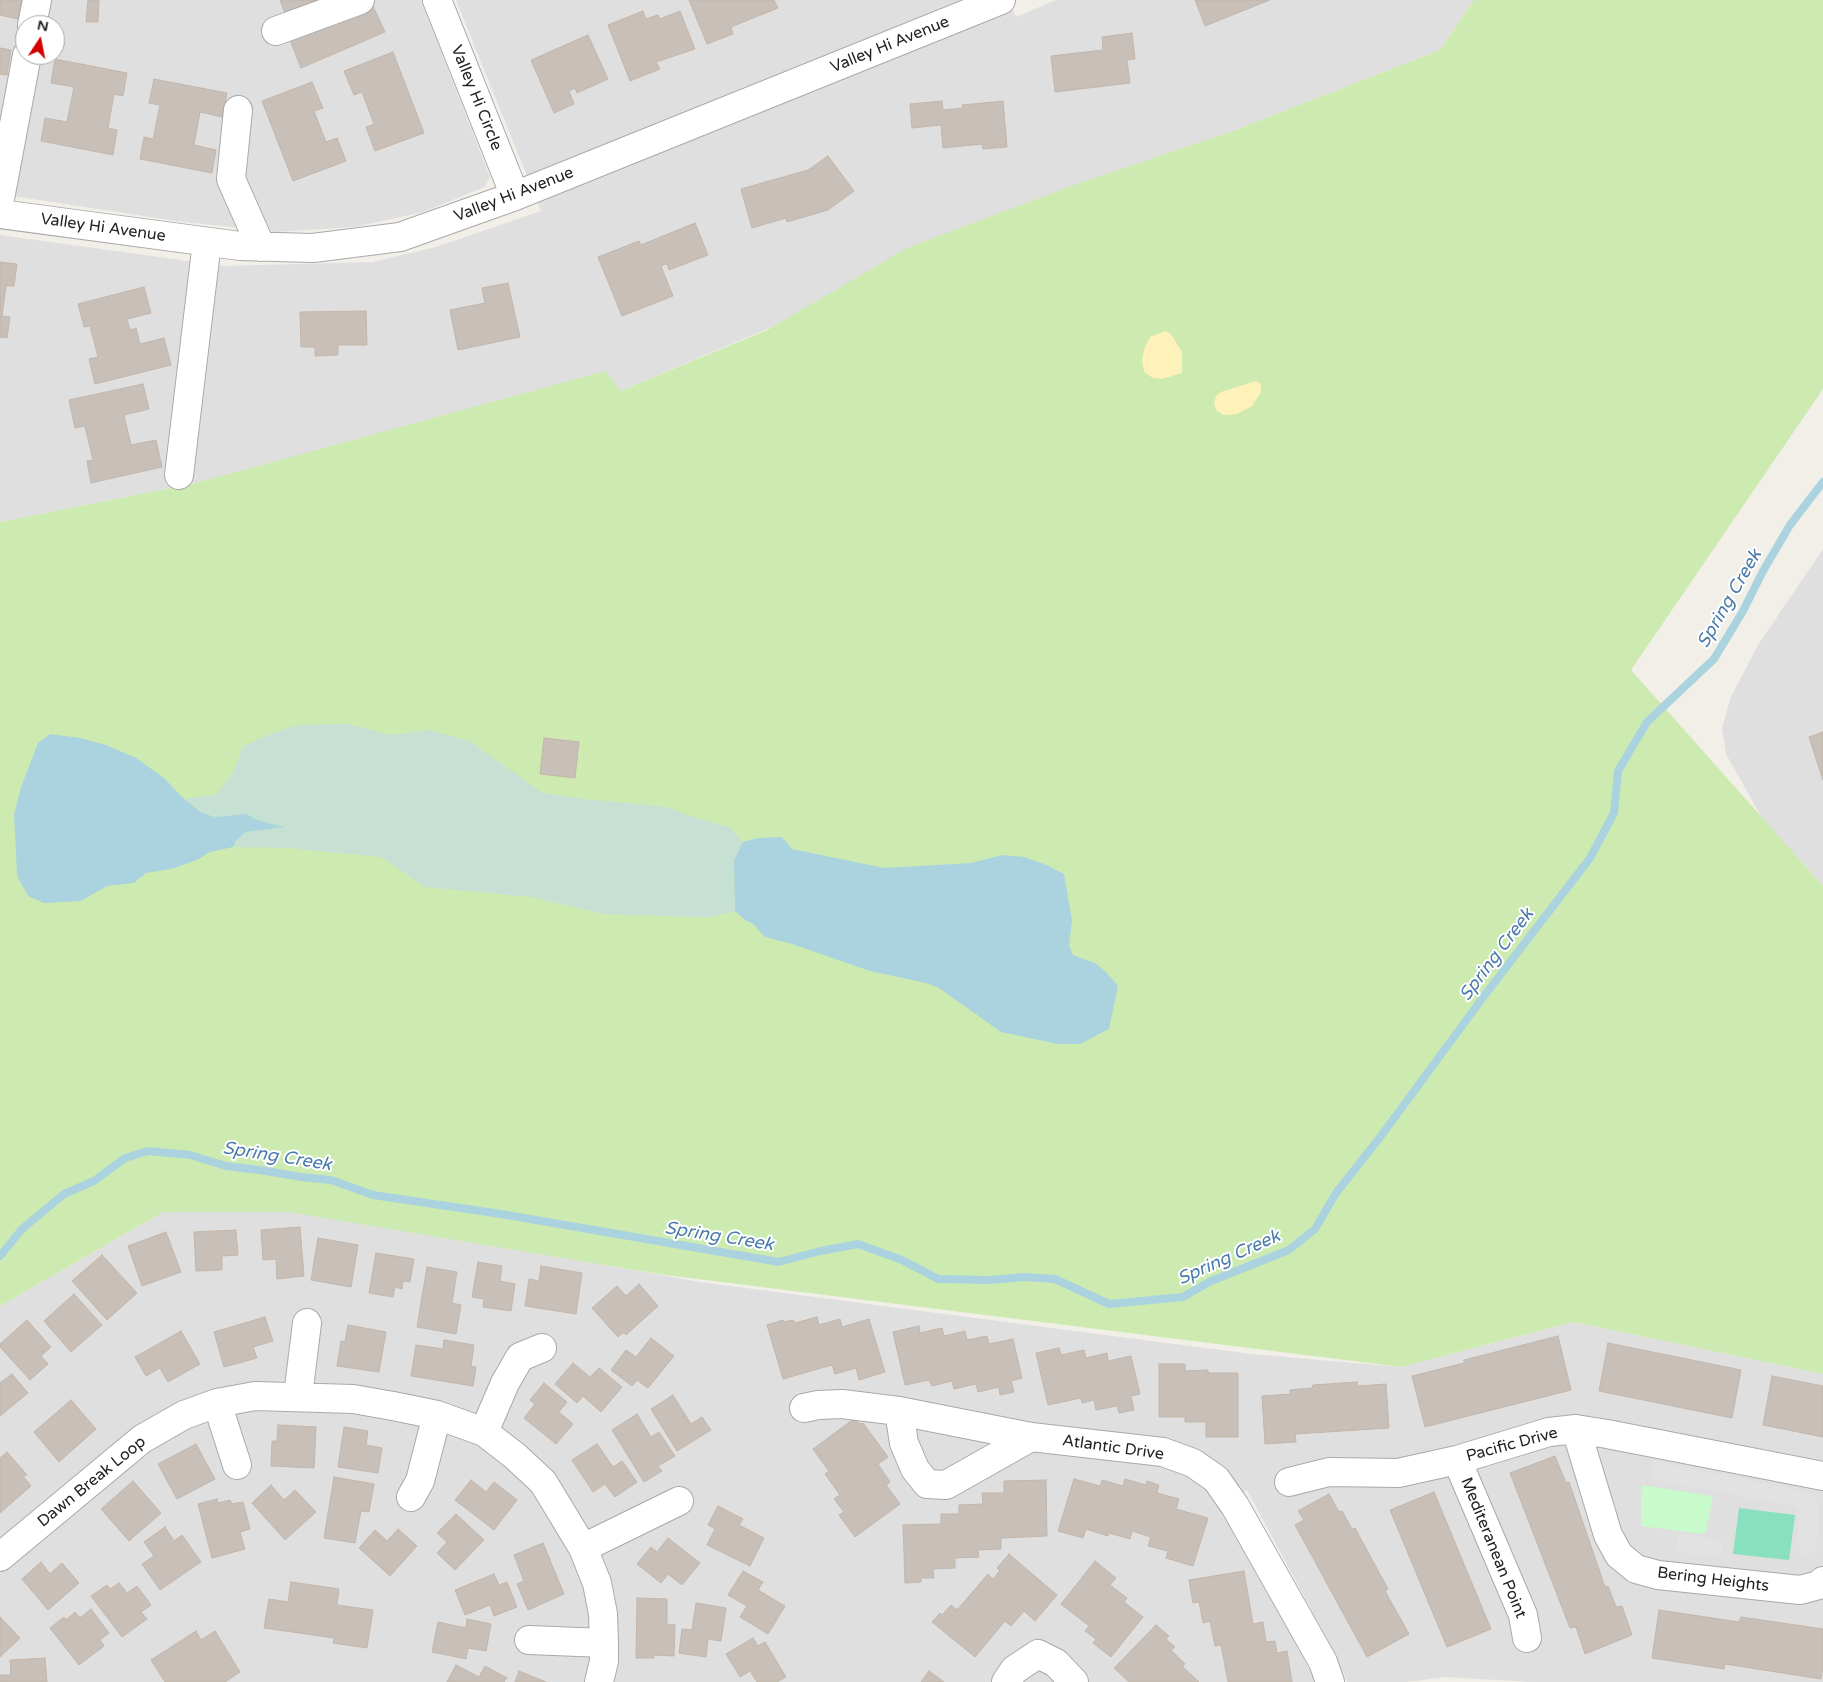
<!DOCTYPE html>
<html>
<head>
<meta charset="utf-8">
<style>
	body { margin:0 }
	#map { position:relative; width:1823px; height:1682px; overflow:hidden; background:#f2efe9; font-family:"Varela Round",sans-serif }
	canvas { display:block }
	.north { position:absolute; left:15px; top:15px; width:50px; height:50px; box-sizing:border-box; background:#fff; border:1px solid #a7a7a7; border-radius:50%; rotate:11deg; font-size:14px; font-weight:700; line-height:20px; text-align:center; color:#222 }
	.north::after { content:''; display:block; margin:auto; width:18px; height:22px; background:#d40000; clip-path:polygon(50% 0,100% 100%,50% 72%,0 100%) }
</style>
</head>
<body>
<div id="map">
<canvas width="1823" height="1682"></canvas>
<div class="north">N</div>
</div>
<script>
const context = document.querySelector('canvas').getContext('2d');
context.lineJoin = 'round';
function fillPath(path, color) { context.fillStyle = color; context.fill(path, 'evenodd'); }
const toPath = rows => new Path2D(rows.map(r => 'M' + r).join(''));
function trace(path, color, width, dash) { context.strokeStyle = color; context.lineWidth = width; context.lineCap = dash ? 'butt' : 'round'; context.setLineDash(dash || []); context.stroke(path); }
function drawText(font, color, halo, rows, align = 'center') {
  context.font = font + ' "Varela Round",sans-serif'; context.lineWidth = 4; context.setLineDash([]); context.textBaseline = 'middle'; context.strokeStyle = halo; context.fillStyle = color; for (const [text, x, y, turn = 0] of rows) {
    context.save(); context.translate(x, y); context.rotate((+turn || 0) * Math.PI / 180); context.textAlign = isNaN(turn) ? turn : align; if (halo) context.strokeText(text, 0, 0); context.fillText(text, 0, 0); context.restore();
  }
}
const residential = toPath([
	[0,0,421,0,490,177,485,187,423,212,355,227,276,232,176,221,0,194],
	[25,25,55,25,55,55,25,55],
	[456,0,1009,0,1016,17,1056,0,1474,0,1440,50,1230,132,621,391,196,483,0,522,0,235,224,266,373,262,436,247,541,211],
	[1823,549,1823,886,1763,820,1726,754,1722,728,1731,697,1758,645],
	[163,1212,288,1212,372,1223,700,1282,1251,1354,1401,1367,1573,1322,1823,1374,1823,1682,1531,1682,1445,1677,1407,1682,1347,1682,1337,1658,1247,1490,1222,1509,1302,1654,1315,1682,0,1682,0,1306]
]);
const grass = toPath([
	[1474,0,1823,0,1823,389,1631,670,1823,886,1823,1374,1573,1322,1401,1367,665,1275,288,1212,163,1212,0,1306,0,522,196,483,605,371,621,391,767,330,907,248,1074,185,1230,132,1440,50]
]);
const wetland = toPath([
	[346,724,392,735,430,730,469,741,543,793,586,799,668,807,690,816,729,827,743,842,734,860,735,911,712,917,690,917,604,914,531,897,425,887,381,857,288,848,233,847,236,842,245,832,282,826,257,820,246,814,215,817,202,813,184,799,217,794,235,769,242,747,263,737,296,725]
]);
const sand = toPath([
	[1165,331,1171,334,1182,352,1182,373,1162,379,1153,378,1144,372,1142,360,1144,349,1150,337],
	[1256,381,1261,384,1261,392,1252,406,1237,414,1224,415,1216,410,1214,403,1216,396,1221,392]
]);
const park = toPath([
	[1642,1485,1713,1496,1706,1531,1702,1534,1641,1526]
]);
const pitch = toPath([
	[1739,1508,1795,1515,1789,1560,1733,1554]
]);
const parking = toPath([
	[1654,1461,1811,1493,1818,1501,1817,1553,1799,1554,1797,1507,1650,1479],
	[1679,1533,1722,1540,1721,1557,1675,1552]
]);
const water = toPath([
	[50,734,80,738,106,745,136,758,164,778,184,799,202,813,215,817,246,814,257,820,284,827,245,832,236,841,233,847,210,852,197,860,171,869,146,873,134,883,107,886,81,901,44,903,28,896,17,876,14,814,21,787,38,743],
	[782,837,792,849,884,868,970,863,1003,855,1024,857,1047,865,1064,874,1072,920,1069,945,1073,955,1095,963,1107,973,1118,986,1109,1029,1080,1044,1058,1044,1001,1032,939,988,926,983,870,971,792,944,765,937,753,924,744,919,735,911,734,860,743,842,758,838]
]);
const stream = toPath([
	[0,1256,22,1229,64,1194,94,1181,125,1158,148,1151,190,1155,226,1166,266,1171,301,1177,331,1180,373,1195,501,1214,779,1262,820,1251,858,1244,902,1260,938,1279,990,1280,1025,1277,1055,1279,1109,1304,1183,1297,1211,1281,1289,1250,1315,1229,1336,1193,1381,1136,1484,996,1590,858,1614,813,1618,771,1647,722,1714,659,1743,611,1763,571,1790,525,1823,482]
]);
const building = toPath([
	[0,0,22,0,18,19,0,15,0,0],
	[88,0,99,0,98,22,86,22,88,0],
	[280,0,316,0,285,13,280,0],
	[689,0,774,0,778,8,731,27,733,34,707,44,689,0],
	[1195,0,1270,0,1205,26,1195,0],
	[373,6,385,32,301,68,290,40,373,6],
	[643,11,646,19,658,15,660,19,680,11,695,49,656,62,660,69,630,81,608,25,643,11],
	[1132,33,1135,59,1127,60,1130,83,1055,92,1051,56,1103,50,1102,37,1132,33],
	[588,35,608,79,577,93,575,88,569,91,574,104,554,113,531,60,588,35],
	[0,48,11,50,7,75,0,74,0,48],
	[393,52,424,133,375,151,366,127,374,124,362,92,354,95,344,71,393,52],
	[55,59,127,73,123,96,114,94,108,128,117,130,113,155,41,141,45,118,67,122,74,87,51,83,55,59],
	[154,79,227,93,222,117,200,112,194,145,216,150,212,173,140,159,144,137,153,139,160,105,149,103,154,79],
	[312,82,323,108,314,111,326,142,337,138,346,161,293,181,262,101,312,82],
	[942,101,943,110,963,108,962,105,1003,101,1007,147,983,149,982,144,943,148,941,125,912,128,910,104,942,101],
	[828,156,854,191,828,210,787,222,786,218,752,228,741,189,808,170,828,156],
	[695,223,708,255,669,270,667,264,661,266,673,296,622,316,598,257,639,241,641,245,695,223],
	[0,262,17,264,14,286,6,286,2,316,10,317,7,338,0,337,0,262],
	[508,283,520,337,458,350,450,310,485,303,482,288,508,283],
	[144,287,151,313,127,319,130,330,136,328,140,344,164,338,171,365,95,384,89,359,98,357,90,326,84,327,78,304,144,287],
	[366,311,367,345,338,345,338,355,315,356,315,347,301,347,300,312,366,311],
	[143,384,149,409,124,415,131,445,156,440,162,467,91,483,87,461,93,460,85,426,75,428,69,400,143,384],
	[1823,732,1823,780,1809,737,1823,732],
	[544,738,579,742,575,778,540,774,544,738],
	[300,1227,304,1276,277,1279,276,1259,263,1260,261,1230,300,1227],
	[236,1230,238,1255,222,1256,222,1270,196,1271,194,1232,236,1230],
	[166,1232,181,1272,142,1286,128,1246,166,1232],
	[318,1238,358,1245,351,1287,311,1280,318,1238],
	[376,1253,414,1259,410,1282,403,1281,402,1289,395,1287,393,1297,369,1293,376,1253],
	[102,1255,137,1293,107,1320,72,1281,102,1255],
	[478,1262,502,1266,500,1281,515,1284,511,1311,483,1307,484,1299,472,1297,478,1262],
	[541,1266,582,1273,576,1314,525,1306,529,1279,539,1281,541,1266],
	[427,1267,457,1272,452,1303,461,1305,456,1334,417,1327,427,1267],
	[639,1284,658,1306,626,1335,624,1332,618,1337,592,1308,617,1286,626,1296,639,1284],
	[74,1294,102,1325,71,1352,44,1321,74,1294],
	[265,1317,273,1341,253,1347,257,1358,224,1367,214,1332,265,1317],
	[817,1317,819,1325,840,1319,842,1327,869,1319,885,1372,859,1380,856,1368,835,1374,832,1365,783,1379,767,1325,783,1320,784,1322,793,1320,795,1323,817,1317],
	[27,1320,51,1347,41,1356,48,1364,30,1380,0,1347,0,1344,27,1320],
	[348,1325,386,1332,379,1372,337,1366,341,1341,345,1342,348,1325],
	[919,1326,920,1333,942,1328,944,1336,965,1331,967,1340,987,1336,989,1344,1013,1339,1022,1378,1011,1381,1014,1392,1000,1395,999,1387,978,1392,976,1384,954,1389,952,1381,932,1386,929,1380,905,1385,893,1332,919,1326],
	[181,1331,200,1364,168,1382,160,1368,146,1376,135,1357,181,1331],
	[1558,1336,1571,1390,1425,1427,1412,1376,1464,1363,1464,1360,1558,1336],
	[651,1338,674,1356,648,1388,637,1380,632,1386,611,1370,626,1350,636,1357,651,1338],
	[444,1340,474,1345,471,1366,476,1367,473,1386,411,1376,416,1345,443,1349,444,1340],
	[1608,1343,1741,1370,1732,1418,1599,1391,1608,1343],
	[1059,1348,1061,1355,1084,1350,1086,1358,1107,1353,1108,1361,1131,1356,1140,1394,1131,1396,1134,1410,1119,1413,1117,1406,1096,1410,1094,1400,1082,1403,1081,1398,1048,1405,1036,1353,1059,1348],
	[573,1363,590,1377,599,1368,622,1387,601,1412,583,1396,577,1403,555,1384,573,1363],
	[1159,1364,1185,1364,1185,1371,1208,1370,1208,1373,1238,1373,1238,1437,1206,1437,1206,1422,1185,1422,1185,1417,1159,1417,1159,1364],
	[12,1374,28,1393,0,1416,0,1383,12,1374],
	[1772,1376,1823,1386,1823,1437,1763,1425,1772,1376],
	[1357,1382,1358,1386,1386,1384,1389,1428,1295,1434,1296,1442,1265,1444,1262,1396,1290,1394,1290,1390,1312,1388,1313,1385,1357,1382],
	[544,1383,567,1402,559,1412,573,1424,556,1444,524,1418,535,1404,530,1400,544,1383],
	[673,1395,691,1424,702,1417,711,1430,677,1451,651,1409,673,1395],
	[71,1400,96,1429,59,1462,34,1432,71,1400],
	[637,1414,651,1437,659,1432,675,1456,658,1466,662,1471,644,1482,612,1430,637,1414],
	[855,1418,859,1424,863,1423,888,1457,878,1464,890,1482,886,1485,900,1504,855,1537,839,1515,844,1512,834,1499,840,1495,825,1474,829,1471,813,1449,855,1418],
	[278,1425,316,1427,314,1468,271,1466,272,1441,277,1441,278,1425],
	[344,1427,368,1431,366,1445,382,1448,378,1473,338,1467,344,1427],
	[196,1444,215,1479,177,1499,158,1464,196,1444],
	[597,1444,613,1467,622,1461,637,1482,615,1497,605,1484,593,1492,572,1460,597,1444],
	[7,1452,27,1475,23,1476,31,1486,0,1513,0,1458,7,1452],
	[1555,1456,1566,1483,1569,1482,1605,1587,1608,1586,1616,1607,1622,1606,1632,1635,1585,1654,1576,1627,1570,1628,1510,1473,1555,1456],
	[334,1477,374,1484,369,1512,361,1511,355,1543,324,1538,334,1477],
	[1074,1479,1100,1486,1102,1480,1123,1486,1125,1479,1146,1485,1147,1481,1159,1485,1157,1493,1179,1499,1176,1509,1208,1518,1193,1566,1166,1558,1168,1551,1148,1546,1151,1537,1132,1531,1130,1539,1109,1533,1108,1536,1086,1529,1083,1538,1058,1531,1074,1479],
	[471,1480,486,1492,494,1482,517,1500,494,1530,455,1500,471,1480],
	[1046,1480,1047,1536,1001,1538,1001,1549,978,1550,979,1557,955,1558,955,1568,933,1569,934,1578,921,1578,921,1582,905,1583,903,1525,941,1524,941,1514,959,1514,959,1505,983,1504,982,1493,1004,1493,1004,1481,1046,1480],
	[133,1481,161,1513,129,1541,101,1509,133,1481],
	[271,1485,284,1500,295,1490,316,1512,285,1540,252,1503,271,1485],
	[1434,1492,1491,1629,1447,1647,1390,1510,1434,1492],
	[1329,1494,1339,1512,1342,1511,1352,1529,1355,1528,1388,1589,1385,1591,1409,1634,1367,1657,1295,1525,1304,1520,1298,1511,1329,1494],
	[217,1499,218,1503,230,1500,232,1504,243,1502,250,1529,240,1532,245,1549,212,1558,198,1504,217,1499],
	[718,1506,743,1519,739,1525,764,1538,750,1566,707,1545,715,1529,708,1525,718,1506],
	[456,1514,484,1540,455,1570,437,1553,447,1542,437,1533,456,1514],
	[165,1527,174,1541,182,1535,201,1562,160,1590,142,1564,154,1556,144,1542,165,1527],
	[398,1529,417,1546,390,1576,359,1548,375,1530,387,1541,398,1529],
	[668,1538,700,1563,682,1585,668,1574,661,1583,637,1564,651,1547,657,1552,668,1538],
	[543,1543,564,1594,528,1610,517,1584,524,1581,514,1555,543,1543],
	[1009,1554,1057,1595,1035,1621,1024,1611,1011,1626,1005,1621,975,1657,932,1622,940,1613,942,1615,951,1605,957,1610,988,1574,993,1579,1000,1571,997,1568,1009,1554],
	[1095,1561,1116,1578,1110,1585,1127,1598,1124,1602,1143,1617,1111,1657,1093,1643,1096,1639,1085,1631,1089,1626,1061,1604,1095,1561],
	[41,1562,50,1574,62,1563,79,1583,48,1610,22,1579,41,1562],
	[743,1571,763,1582,758,1590,785,1606,768,1634,740,1617,747,1606,728,1595,743,1571],
	[1244,1571,1253,1624,1263,1622,1266,1642,1275,1641,1277,1653,1287,1651,1292,1682,1228,1682,1221,1645,1215,1646,1210,1621,1203,1623,1199,1602,1193,1603,1189,1580,1244,1571],
	[494,1574,499,1585,507,1582,517,1607,494,1616,490,1605,465,1615,455,1590,494,1574],
	[291,1582,339,1589,337,1605,373,1610,367,1648,333,1643,334,1638,264,1628,269,1599,288,1602,291,1582],
	[119,1583,127,1593,137,1586,151,1605,141,1612,147,1619,122,1637,91,1596,107,1585,110,1589,119,1583],
	[637,1598,667,1599,667,1624,675,1625,674,1656,654,1655,654,1658,636,1658,637,1598],
	[696,1603,726,1608,721,1641,708,1639,706,1657,679,1653,682,1629,692,1630,696,1603],
	[91,1609,109,1633,100,1640,104,1646,79,1665,50,1628,64,1617,66,1620,75,1612,80,1618,91,1609],
	[1659,1610,1739,1622,1741,1617,1823,1629,1823,1666,1821,1679,1725,1664,1724,1669,1652,1658,1659,1610],
	[0,1617,20,1638,0,1657,0,1617],
	[467,1619,491,1624,486,1651,468,1648,466,1659,432,1652,438,1622,466,1628,467,1619],
	[1156,1625,1169,1636,1166,1639,1175,1647,1171,1650,1185,1664,1182,1666,1199,1682,1129,1682,1114,1668,1156,1625],
	[196,1631,201,1640,215,1631,240,1672,225,1682,165,1682,151,1660,196,1631],
	[753,1638,758,1646,765,1642,786,1677,777,1682,757,1682,750,1671,740,1677,726,1654,753,1638],
	[45,1658,47,1682,0,1682,0,1675,11,1675,10,1660,45,1658],
	[456,1665,479,1677,485,1666,507,1678,504,1682,447,1682,456,1665],
	[519,1671,546,1682,515,1682,519,1671],
	[929,1671,944,1682,921,1682,929,1671]
]);
const minor = toPath([
	[437,0,515,196],
	[32,25,37,0],
	[276,31,360,0],
	[238,110,231,179,261,247],
	[0,199,27,55],
	[0,214,240,246,313,248,400,237,515,196,1001,0],
	[179,475,207,242],
	[298,1396,307,1323],
	[217,1403,237,1465],
	[804,1408,818,1405,842,1404,899,1411,1031,1437,1163,1452,1193,1463,1216,1479,1235,1506,1323,1662,1330,1682],
	[899,1411,904,1443,915,1469,927,1484,946,1485,1031,1437],
	[1576,1429,1608,1535,1619,1555,1636,1569,1658,1575,1800,1590,1819,1585,1823,1581],
	[484,1432,505,1383,520,1357,542,1348],
	[1457,1460,1523,1615,1527,1638],
	[1289,1482,1329,1472,1398,1473,1457,1460,1549,1432,1576,1429,1607,1434,1823,1476],
	[411,1497,420,1481,437,1415],
	[583,1548,679,1501],
	[0,1557,142,1439,184,1415,217,1403,255,1396,353,1399,393,1406,437,1415,484,1432,515,1456,543,1482,583,1548,597,1583,603,1614,604,1643,604,1661,599,1682],
	[529,1640,604,1643],
	[1006,1682,1014,1670,1038,1654,1056,1663,1074,1682]
]);
const streetNames = [
	["Valley Hi Avenue",890,45,-22],
	["Valley Hi Circle",476,98,68],
	["Valley Hi Avenue",514,195,-21],
	["Valley Hi Avenue",103,228,8],
	["Pacific Drive",1512,1445,-15],
	["Atlantic Drive",1113,1448,8],
	["Dawn Break Loop",92,1482,-39],
	["Mediteranean Point",1493,1548,68],
	["Bering Heights",1713,1580,7]
];
const waterNames = [
	["Spring Creek",1730,599,-60],
	["Spring Creek",1497,955,-53],
	["Spring Creek",277,1157,9],
	["Spring Creek",719,1237,9],
	["Spring Creek",1229,1258,-24]
];
fillPath(residential, '#e0dfdf');
fillPath(grass, '#cdebb0');
fillPath(wetland, '#c6e0d4');
fillPath(sand, '#fff1ba');
fillPath(park, '#c8facc');
fillPath(pitch, '#88e0be');
fillPath(parking, '#e2e2e2');
fillPath(water, '#aad3df');
trace(stream, '#aad3df', 8);
fillPath(building, '#c7bfb8');
trace(building, '#c4b6ab', 1);
trace(minor, '#a9a9a9', 30);
trace(minor, '#fff', 28);
drawText('16px', '#222', '#fff', streetNames);
drawText('italic 18px', '#4a7aab', '#fff', waterNames);
</script>
</body>
</html>
